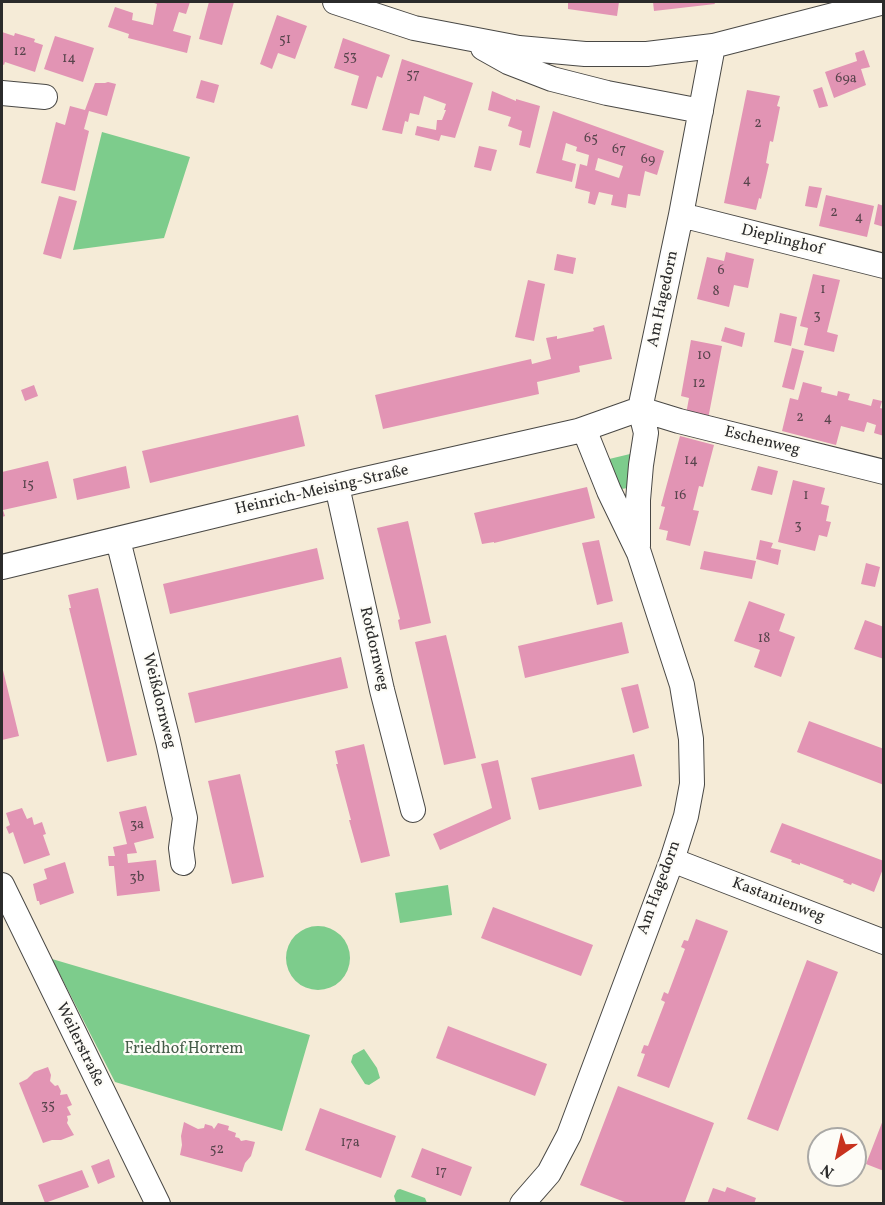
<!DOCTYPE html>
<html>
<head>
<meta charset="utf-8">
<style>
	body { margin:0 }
	#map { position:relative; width:885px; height:1205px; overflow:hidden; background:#f5ebd7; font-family:Vollkorn,serif }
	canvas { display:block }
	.frame { position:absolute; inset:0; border:3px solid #2b2b2b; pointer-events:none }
	.north { position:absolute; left:807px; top:1127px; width:60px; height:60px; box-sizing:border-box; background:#fdfcf7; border:2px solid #a9a8a5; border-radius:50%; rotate:214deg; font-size:16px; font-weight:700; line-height:24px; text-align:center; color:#2b2b2b }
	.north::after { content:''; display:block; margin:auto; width:21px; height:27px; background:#c8321e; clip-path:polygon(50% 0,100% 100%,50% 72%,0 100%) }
</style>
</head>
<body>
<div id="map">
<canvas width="885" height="1205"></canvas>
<div class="frame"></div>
<div class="north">N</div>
</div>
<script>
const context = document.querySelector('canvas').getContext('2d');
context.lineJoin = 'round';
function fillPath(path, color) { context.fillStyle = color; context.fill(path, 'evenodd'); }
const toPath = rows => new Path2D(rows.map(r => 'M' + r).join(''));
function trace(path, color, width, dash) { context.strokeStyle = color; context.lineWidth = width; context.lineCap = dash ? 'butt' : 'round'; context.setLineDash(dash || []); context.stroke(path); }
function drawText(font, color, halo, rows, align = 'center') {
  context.font = font + ' Vollkorn,serif'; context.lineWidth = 4.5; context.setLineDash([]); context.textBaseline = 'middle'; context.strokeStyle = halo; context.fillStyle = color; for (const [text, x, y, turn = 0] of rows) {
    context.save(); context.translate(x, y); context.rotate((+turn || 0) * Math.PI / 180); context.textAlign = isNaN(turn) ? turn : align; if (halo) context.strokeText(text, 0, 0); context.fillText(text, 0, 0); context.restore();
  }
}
const green = toPath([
	[102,132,190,157,164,238,73,250],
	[630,454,637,454,628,488,621,489,605,460],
	[448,885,452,915,400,923,395,893],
	'286 958a32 32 0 1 1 64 0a32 32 0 1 1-64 0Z',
	[52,959,310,1035,282,1131,115,1082],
	[364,1049,377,1068,380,1078,369,1085,365,1084,351,1062,353,1055],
	[400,1189,425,1198,427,1203,396,1203,394,1196,397,1190]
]);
const building = toPath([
	[151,2,190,2,186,14,179,12,173,31,191,36,187,53,128,38,129,34,108,27,115,7,133,13,132,20,153,25,157,4],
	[209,2,234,2,222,45,199,39],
	[568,2,619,2,617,16,568,9],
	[653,2,714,2,715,4,654,11],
	[277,15,307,26,295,59,278,53,272,69,260,64],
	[2,32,14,36,15,33,35,39,34,42,43,45,35,72,5,62,4,65,2,64],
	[55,36,94,48,83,82,44,69],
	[343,38,390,55,382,78,377,76,367,109,351,105,359,76,334,68],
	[864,50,870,67,861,69,866,85,834,98,825,72,857,61,855,53],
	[402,59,473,83,455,138,441,135,439,141,415,135,417,126,436,130,437,120,442,120,446,110,444,110,446,104,424,96,419,115,410,113,408,122,405,121,402,134,382,130],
	[201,80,219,85,214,103,196,98],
	[108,82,116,84,107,116,89,111,84,129,89,131,75,191,41,183,56,122,65,125,70,106,85,110,95,83,105,83],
	[822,87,828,106,819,108,813,90],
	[747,90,780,96,777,106,780,107,773,142,770,141,766,163,769,164,761,199,759,198,756,210,724,203],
	[492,91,516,101,516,99,540,106,530,148,519,145,522,131,508,126,511,117,488,110],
	[553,111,664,151,657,175,645,171,640,196,628,194,626,208,611,205,613,195,599,192,595,205,588,203,590,192,575,188,580,164,587,166,589,155,576,151,577,147,566,143,562,160,576,164,572,182,536,173],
	[598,158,623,166,619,178,595,170],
	[479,146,497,150,491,171,474,167],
	[809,186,822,188,817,208,805,206],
	[826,195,874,206,867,237,819,226],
	[59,196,77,201,61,259,43,254],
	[878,204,884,206,884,227,874,224],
	[726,252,754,259,748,288,734,285,729,307,697,299,707,257,724,261],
	[557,254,576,258,573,274,554,270],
	[813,274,840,280,827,332,838,335,834,352,804,345,808,328,800,326],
	[528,280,545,284,534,341,515,337],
	[780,313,797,317,791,346,774,342],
	[604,325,612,359,579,366,580,372,537,382,539,394,383,429,375,395,531,359,532,364,551,359,546,338,557,336,557,339,594,331,593,328],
	[725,327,745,333,742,347,721,341],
	[691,340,722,346,708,419,686,414,689,398,681,396],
	[792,348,804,351,794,390,782,387],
	[803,382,822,387,821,392,837,396,838,391,850,394,848,400,860,403,871,406,873,399,882,401,880,408,884,409,884,436,874,433,876,425,867,422,864,432,841,426,836,445,782,431,790,398,798,400],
	[34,385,38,396,25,401,21,390],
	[298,415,305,446,150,483,142,451],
	[680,436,714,445,703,487,699,486,693,510,699,511,690,546,666,540,668,531,659,529,665,507,661,506],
	[48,461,57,498,3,510,5,516,2,517,2,472],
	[126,466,130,488,77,500,73,479],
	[758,466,778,471,772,495,751,490],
	[793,480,825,488,821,504,829,506,826,521,831,522,827,537,819,535,815,551,778,542],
	[587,487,595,518,494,543,494,542,482,544,474,513],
	[408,521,431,623,400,630,398,620,400,619,377,528],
	[599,540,613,601,597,605,582,543],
	[760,540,773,543,771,548,781,550,778,565,756,559],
	[317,548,324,579,170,614,163,584],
	[704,551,756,561,752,579,700,569],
	[866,563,880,567,875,587,861,584],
	[98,588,137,755,107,762,69,608,71,608,68,595],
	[749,601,785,614,779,631,795,637,781,677,754,667,760,650,734,641],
	[865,620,884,627,884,659,854,649],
	[622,622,629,653,525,678,518,646],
	[446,635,476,758,444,765,415,642],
	[341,657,348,688,195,723,188,693],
	[2,666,19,736,2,740],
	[638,684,649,728,633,733,621,688],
	[809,721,884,749,884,785,797,752],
	[364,744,390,856,361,863,349,820,351,820,336,764,338,764,335,751],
	[634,754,642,786,539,810,531,778],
	[498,760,511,819,440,850,433,834,492,808,481,764],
	[240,774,264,877,232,884,208,781],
	[146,806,154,838,134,843,137,853,127,854,128,863,156,860,160,891,117,896,114,866,109,866,108,856,115,856,113,847,127,844,119,812],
	[22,808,27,819,32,817,34,825,42,822,46,834,43,835,50,855,24,864,13,832,9,834,6,827,10,825,6,813],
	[782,823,884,861,884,866,874,892,852,883,851,885,843,882,844,880,800,863,800,865,791,862,792,860,770,852],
	[65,862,74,893,40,905,39,901,37,901,33,884,47,879,44,869],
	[493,907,593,945,581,976,481,938],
	[696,919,728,931,669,1088,637,1076,645,1054,641,1053,644,1045,648,1046,665,1002,661,1000,664,992,668,994,685,949,681,947,684,940,688,941],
	[807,960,838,972,778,1131,747,1119],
	[448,1026,547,1064,535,1096,436,1058],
	[48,1067,51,1075,50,1081,55,1086,58,1085,61,1091,60,1095,67,1094,72,1105,67,1107,71,1115,67,1116,68,1120,67,1123,74,1135,61,1140,52,1140,43,1143,19,1083,27,1079,34,1072],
	[618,1086,714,1123,684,1204,630,1204,580,1185],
	[320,1108,396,1136,381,1178,305,1150],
	[883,1120,884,1120,884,1171,866,1164],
	[184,1122,198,1129,204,1128,205,1124,212,1126,214,1129,218,1123,229,1126,228,1130,236,1133,235,1137,239,1138,241,1141,246,1140,255,1142,251,1156,245,1163,242,1172,180,1155,182,1145,181,1136],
	[422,1148,472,1167,461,1196,411,1177],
	[109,1159,115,1177,98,1184,91,1166],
	[82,1170,89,1187,45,1203,38,1185],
	[727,1187,756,1198,754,1204,707,1204,713,1188,725,1192]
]);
const street = toPath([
	[335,2,414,28,519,48,585,54,647,54,713,46,884,2],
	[483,48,508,62,552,79,607,93,701,111],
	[2,93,45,97],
	[681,215,884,266],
	[640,409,679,421,884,472],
	[337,486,382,690,413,810],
	[118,540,168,741,185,818,181,848,183,863],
	[638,546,638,500,641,465,646,433,640,409,681,215,713,46],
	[2,567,357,481,578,431,640,409],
	[672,860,884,942],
	[2,885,158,1204],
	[522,1204,549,1173,569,1135,672,860,686,816,692,784,691,739,682,685,639,553,609,491,584,429]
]);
const numberNames = [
	["51",285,40],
	["12",20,52],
	["53",350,57],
	["14",69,59],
	["57",413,75],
	["69a",846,79],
	["2",758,124],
	["65",591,139],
	["67",619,150],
	["69",648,160],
	["4",747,181],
	["2",834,213],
	["4",859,218],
	["6",721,271],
	["1",823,290],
	["8",716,292],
	["3",817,316],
	["10",704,356],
	["12",699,384],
	["2",800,418],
	["4",828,419],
	["14",691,461],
	["15",28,485],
	["16",680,496],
	["1",806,496],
	["3",798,526],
	["18",764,639],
	["3a",137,825],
	["3b",137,878],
	["35",48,1106],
	["17a",350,1143],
	["52",217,1150],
	["17",441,1172]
];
const streetNames = [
	["Dieplinghof",782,241,14],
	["Am Hagedorn",664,299,-78],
	["Eschenweg",762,442,14],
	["Heinrich-Meising-Straße",322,491,-13],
	["Rotdornweg",373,649,77],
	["Weißdornweg",158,701,76],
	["Am Hagedorn",660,888,-70],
	["Kastanienweg",778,901,21],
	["Weilerstraße",79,1045,64]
];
const parkNames = [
	["Friedhof Horrem",184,1050]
];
fillPath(green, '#7dcc8c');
fillPath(building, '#e294b4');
trace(street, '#494845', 26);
trace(street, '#fff', 24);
drawText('14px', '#59454d', null, numberNames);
drawText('16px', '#2b2b2b', '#fdfcf7', streetNames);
drawText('16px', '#445b48', '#fdfcf7', parkNames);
</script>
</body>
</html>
